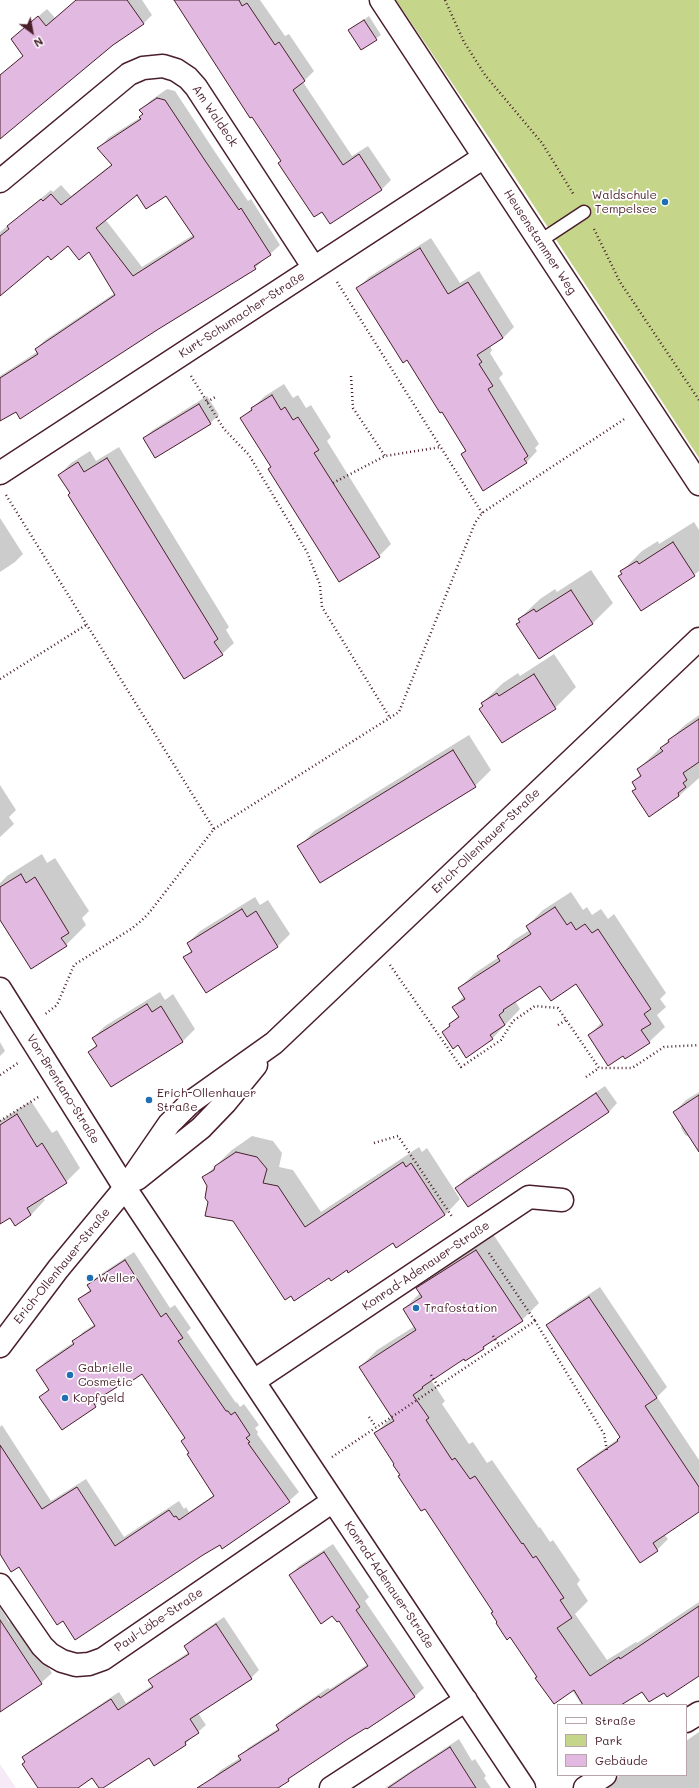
<!DOCTYPE html>
<html>
<head>
<meta charset="utf-8">
<style>
	body { margin:0 }
	#map { position:relative; width:699px; height:1788px; overflow:hidden; background:#fff; font-family:Mali,sans-serif }
	canvas { display:block }
	.legend { position:absolute; left:557px; top:1704px; width:130px; height:72px; box-sizing:border-box; background:#fff; border:1px solid #b7a5aa; margin:0; padding:5px 7px; list-style:none; font-size:12px; color:#4a1f2b }
	.legend li { display:flex; align-items:center; gap:8px; height:20px }
	.legend b { width:20px; border:1px solid #b7a5aa }
	.north { position:absolute; left:12px; top:12px; width:40px; height:40px; -webkit-text-stroke:3px #fff; paint-order:stroke; rotate:148deg; font-size:11px; font-weight:700; line-height:16px; text-align:center; color:#4a1f2b }
	.north::after { content:''; display:block; margin:auto; width:14px; height:18px; background:#4a1f2b; clip-path:polygon(50% 0,100% 100%,50% 72%,0 100%) }
</style>
</head>
<body>
<div id="map">
<canvas width="699" height="1788"></canvas>
<ul class="legend">
<li><b style="height:5px;background:#fff"></b>Straße</li>
<li><b style="height:11px;background:#c5d68b"></b>Park</li>
<li><b style="height:11px;background:#e1b9e1"></b>Gebäude</li>
</ul>
<div class="north">N</div>
</div>
<script>
const context = document.querySelector('canvas').getContext('2d');
context.lineJoin = 'round';
function fillPath(path, color) { context.fillStyle = color; context.fill(path, 'evenodd'); }
const toPath = rows => new Path2D(rows.map(r => 'M' + r).join(''));
function trace(path, color, width, dash) { context.strokeStyle = color; context.lineWidth = width; context.lineCap = dash ? 'butt' : 'round'; context.setLineDash(dash || []); context.stroke(path); }
function drawText(font, color, halo, rows, align = 'center') {
  context.font = font + ' Mali,sans-serif'; context.lineWidth = 3.5; context.setLineDash([]); context.textBaseline = 'middle'; context.strokeStyle = halo; context.fillStyle = color; for (const [text, x, y, turn = 0] of rows) {
    context.save(); context.translate(x, y); context.rotate((+turn || 0) * Math.PI / 180); context.textAlign = isNaN(turn) ? turn : align; if (halo) context.strokeText(text, 0, 0); context.fillText(text, 0, 0); context.restore();
  }
}
const built = toPath([
	[0,1764,16,1788,0,1788]
]);
const green = toPath([
	[396,0,699,0,699,458,496,148]
]);
const shadow = toPath([
	[76,0,142,0,152,15,143,24,112,44,0,136,0,75,24,56,21,31,47,9,55,18],
	[175,0,260,0,285,36,289,34,314,71,303,82,352,156,368,146,391,180,381,190,322,210,282,161],
	[369,16,381,35,361,49,349,31],
	[167,89,175,91,215,152,248,201,251,199,280,245,255,268,0,420,0,376,37,352,36,349,45,340,115,293,90,250,68,245,48,255,0,294,0,232,51,190,53,192,61,185,71,196,112,164,99,148,108,138,141,117,143,114,141,110,150,101],
	[137,194,166,194,193,235,142,267,105,219],
	[431,238,460,283,479,271,514,327,503,338,490,346,492,350,490,353,503,374,499,378,539,444,535,448,537,451,526,463,462,454,467,450,408,359,358,288,369,277],
	[284,384,293,398,298,395,306,408,311,405,331,437,327,441,391,544,379,556,272,467,242,418,265,396],
	[207,396,219,415,210,423,144,438,153,430],
	[119,447,229,627,226,630,234,643,222,654,71,493,59,475,71,463,90,451,96,461],
	[0,518,23,554,15,562,0,572],
	[694,522,699,530,699,571,694,575,623,573,622,571,642,551,658,541,659,544],
	[591,570,613,603,592,624,520,622,519,619,540,599,555,589,557,592],
	[554,654,576,687,555,708,484,705,482,703,503,683,518,673,520,676],
	[699,715,699,778,679,796,633,791,637,788,633,782,641,774,638,769,685,725],
	[469,735,491,770,475,786,299,847,314,831],
	[0,785,16,810,9,817,14,824,0,837],
	[42,854,47,863,55,858,89,911,82,918,86,925,66,945,0,918,0,883,7,876],
	[571,892,583,910,587,907,592,915,601,909,608,919,614,914,666,993,660,999,666,1007,657,1015,665,1027,649,1042,623,1055,589,1035,602,1022,577,983,540,984,515,1001,520,1009,492,1039,458,1044,443,1032,459,1015,453,1007,464,996,459,988,475,973,499,957,514,940,530,930,527,926,543,910],
	[255,897,260,905,268,900,290,934,278,946,206,991,185,957,192,950,188,943,200,931],
	[160,992,165,1000,173,994,195,1029,183,1041,111,1086,90,1052,97,1044,93,1038,105,1026],
	[0,1042,5,1051,0,1056],
	[605,1086,617,1103,609,1112,457,1188,465,1179],
	[699,1092,699,1139,694,1139,685,1135,681,1128,682,1124,674,1112,686,1100],
	[31,1101,52,1133,57,1130,80,1168,66,1182,42,1197,45,1200,31,1215,10,1217,0,1223,0,1121],
	[252,1136,273,1141,282,1153,279,1167,293,1170,321,1212,419,1147,422,1152,427,1148,460,1199,445,1215,396,1247,393,1242,347,1269,329,1276,233,1220,209,1202,208,1185,203,1178,232,1150],
	[493,1234,539,1303,522,1320,491,1340,484,1348,465,1360,464,1358,431,1380,445,1401,442,1404,469,1444,473,1442,487,1463,492,1460,539,1528,540,1527,550,1542,553,1540,580,1580,577,1584,588,1601,575,1614,607,1660,636,1642,637,1643,699,1602,699,1674,664,1692,642,1690,619,1705,582,1705,572,1690,538,1677,510,1636,492,1613,494,1611,425,1507,401,1475,395,1463,376,1433,392,1417,360,1367,377,1350,415,1326,404,1309,420,1293,417,1288,434,1271],
	[134,1252,170,1308,175,1305,191,1328,187,1332,236,1403,237,1402,240,1407,244,1404,259,1425,255,1428,258,1432,257,1434,299,1492,289,1501,222,1547,220,1544,63,1620,19,1565,0,1553,0,1427,2,1425,51,1501,86,1479,124,1537,179,1501,184,1509,186,1507,189,1512,214,1495,190,1453,186,1438,142,1373,103,1395,104,1397,95,1406,41,1397,49,1388,37,1370,46,1361,74,1342,83,1332,95,1324,79,1299,91,1289,88,1285,98,1276],
	[600,1287,667,1387,657,1397,699,1460,699,1511,664,1534,668,1539,657,1550,578,1469,589,1459,621,1437,547,1326,558,1315],
	[333,1544,369,1597,365,1601,424,1688,415,1696,295,1773,276,1788,202,1788,221,1770,240,1758,240,1757,248,1748,279,1728,277,1725,286,1716,328,1688,330,1689,368,1664,339,1620,290,1575,299,1566],
	[0,1607,9,1622,13,1619,18,1621,52,1673,41,1683,0,1710],
	[224,1617,259,1670,251,1678,198,1713,206,1725,198,1732,185,1744,149,1757,102,1788,100,1788,92,1777,76,1788,40,1788,23,1757,31,1750,119,1692,126,1703,153,1685,150,1681,157,1673,189,1652,185,1646,193,1638],
	[699,1732,699,1788,602,1788,621,1775,686,1775,686,1741],
	[459,1739,472,1761,475,1759,486,1776,484,1778,491,1788,385,1788]
]);
const building = toPath([
	[76,0,127,0,144,24,113,45,0,139,0,75,23,56,11,39,38,16,46,26,76,0],
	[174,0,239,0,242,6,247,3,275,45,279,42,305,81,293,90,343,165,359,154,382,190,330,224,322,212,314,217,278,163,281,161,252,117,250,118,174,0],
	[364,20,377,40,361,50,348,30,364,20],
	[157,98,165,100,206,162,239,210,241,208,271,255,254,266,256,269,157,330,20,419,16,412,0,421,0,378,38,354,35,349,115,295,89,252,79,260,68,246,51,260,48,256,0,296,0,236,9,229,7,226,41,199,43,201,51,194,61,205,112,165,97,148,141,119,139,117,143,114,139,110,157,98],
	[137,195,146,209,166,196,194,237,133,276,96,228,137,195],
	[420,248,448,294,468,282,503,338,477,355,482,362,479,364,493,386,488,389,528,456,524,459,527,463,483,491,461,454,466,451,442,412,440,413,407,360,403,363,356,288,420,248],
	[272,395,281,410,285,407,293,420,298,417,319,450,314,453,380,557,339,582,268,469,271,467,240,418,252,410,251,408,272,395],
	[199,404,211,424,155,458,143,438,199,404],
	[107,458,218,639,214,642,223,655,184,679,68,495,70,493,58,475,78,462,84,472,107,458],
	[673,542,695,576,641,611,618,576,622,574,620,571,637,561,639,564,673,542],
	[571,590,593,624,539,659,516,624,520,622,518,619,534,609,536,612,571,590],
	[534,674,556,709,502,743,479,709,483,706,481,703,497,693,499,696,534,674],
	[699,719,699,762,683,773,687,780,683,783,686,787,678,793,679,796,649,817,632,791,636,789,632,782,641,776,637,769,663,751,660,748,669,742,668,740,699,719],
	[453,750,476,787,320,883,297,846,453,750],
	[21,874,26,883,35,877,69,933,61,938,67,946,31,969,0,920,0,887,21,874],
	[555,907,567,925,571,922,576,930,585,924,592,933,598,929,651,1009,644,1014,651,1024,641,1030,650,1043,625,1059,623,1056,608,1066,588,1035,603,1025,576,984,551,1001,540,986,503,1010,504,1011,499,1015,505,1025,490,1035,493,1039,466,1058,458,1045,453,1049,442,1032,450,1026,449,1024,459,1017,452,1007,465,999,458,988,500,961,497,956,531,934,526,926,555,907],
	[242,909,247,917,256,911,278,947,206,993,183,957,192,952,187,943,242,909],
	[147,1004,152,1012,161,1006,183,1042,111,1087,88,1052,97,1046,92,1038,147,1004],
	[596,1093,609,1112,468,1207,455,1188,596,1093],
	[699,1095,699,1152,673,1112,699,1095],
	[17,1114,37,1147,42,1143,67,1183,27,1208,31,1215,15,1226,10,1218,0,1224,0,1125,17,1114],
	[236,1152,257,1157,267,1169,263,1183,278,1186,305,1227,403,1162,406,1167,411,1163,445,1215,396,1248,393,1243,348,1273,347,1270,331,1281,329,1278,294,1301,291,1296,285,1300,233,1221,205,1216,208,1202,205,1198,207,1186,202,1177,214,1170,215,1166,236,1152],
	[476,1250,523,1321,483,1347,484,1349,465,1361,464,1359,422,1387,423,1388,413,1395,429,1418,426,1420,452,1460,455,1458,470,1479,475,1476,522,1544,523,1543,533,1558,536,1556,564,1598,560,1600,572,1618,557,1628,590,1676,619,1657,620,1659,699,1606,699,1676,667,1697,664,1693,649,1702,642,1692,621,1705,583,1705,574,1690,554,1704,535,1678,537,1677,510,1637,507,1640,496,1623,497,1622,491,1613,493,1612,425,1509,421,1511,398,1476,400,1475,393,1465,394,1464,374,1433,394,1421,359,1367,416,1330,403,1309,422,1297,416,1288,476,1250],
	[125,1260,161,1317,166,1313,183,1338,178,1341,226,1411,228,1411,231,1415,235,1412,250,1435,246,1438,250,1442,248,1443,290,1502,222,1549,220,1545,203,1555,75,1640,63,1621,57,1625,19,1567,11,1572,0,1554,0,1445,42,1509,77,1487,115,1546,169,1510,174,1517,176,1516,179,1520,214,1496,187,1454,189,1453,181,1441,185,1438,142,1374,126,1385,125,1382,93,1402,96,1407,62,1430,39,1397,49,1390,36,1370,74,1344,72,1341,95,1326,78,1299,91,1291,87,1285,125,1260],
	[589,1297,657,1398,645,1406,699,1487,699,1512,653,1543,658,1551,640,1563,577,1469,618,1441,617,1440,620,1437,546,1325,589,1297],
	[324,1552,360,1607,356,1610,415,1697,367,1729,366,1728,348,1739,288,1779,289,1781,278,1788,197,1788,241,1760,238,1756,279,1730,276,1725,319,1696,320,1698,368,1666,339,1621,337,1622,332,1616,321,1624,289,1575,324,1552],
	[0,1620,42,1684,0,1712,0,1620],
	[216,1624,252,1679,190,1719,199,1733,185,1742,186,1745,154,1766,149,1758,103,1788,99,1788,92,1778,78,1788,38,1788,22,1764,25,1762,22,1757,111,1699,118,1710,153,1687,148,1680,189,1654,184,1646,216,1624],
	[450,1747,476,1788,388,1788,413,1771,450,1747]
]);
const path = toPath([
	[445,0,464,42,485,75,542,143,574,195],
	[594,229,620,282,699,400],
	[337,282,482,513],
	[191,376,224,429,249,455,307,552,320,585,322,607,390,718],
	[351,376,353,408,385,456],
	[207,402,217,396],
	[333,483,385,456,441,447],
	[6,495,214,829,149,913,141,921,131,929,74,965,57,1005,44,1015],
	[0,679,86,625],
	[214,829,399,712,475,523,482,513,491,507,626,418],
	[390,965,461,1067,501,1040,513,1021,535,1006,558,1008,599,1068,632,1068,664,1047,699,1045],
	[558,1025,566,1020],
	[0,1075,18,1063],
	[586,1077,599,1068],
	[0,1121,40,1096],
	[374,1143,398,1136,453,1218],
	[489,1253,535,1321],
	[493,1336,499,1345],
	[431,1375,438,1386],
	[369,1417,376,1427],
	[332,1457,535,1321,604,1434,607,1451]
]);
const lane = toPath([
	[540,241,584,212]
]);
const street = toPath([
	[381,0,699,484],
	[0,181,129,74,143,68,163,66,176,70,188,78,196,87,314,268],
	[0,473,484,157],
	[0,989,125,1188,524,1788],
	[254,1381,529,1197,562,1200],
	[0,1585,42,1646,50,1654,62,1661,76,1665,89,1664,103,1659,333,1501],
	[686,1721,699,1713],
	[331,1788,466,1700],
	[585,1788,605,1775]
]);
const secondary = toPath([
	[137,1179,201,1128,225,1103,256,1065],
	[0,1346,58,1269,125,1188,169,1124,191,1102,274,1043,699,639]
]);
const markers = [
	[665,202,4,"#1f6fb2"],
	[149,1100,4,"#1f6fb2"],
	[90,1278,4,"#1f6fb2"],
	[416,1308,4,"#1f6fb2"],
	[70,1375,4,"#1f6fb2"],
	[65,1398,4,"#1f6fb2"]
];
const streetNames = [
	["Am Waldeck",215,116,56],
	["Heusenstammer Weg",540,242,57],
	["Kurt-Schumacher-Straße",242,315,-33],
	["Erich-Ollenhauer-Straße",486,841,-44],
	["Von-Brentano-Straße",63,1089,58],
	["Erich-Ollenhauer-Straße",62,1266,-51],
	["Konrad-Adenauer-Straße",426,1266,-34],
	["Konrad-Adenauer-Straße",389,1585,56],
	["Paul-Löbe-Straße",159,1620,-34]
];
const poiNames = [
	["Waldschule",657,195,"right"],
	["Tempelsee",657,209,"right"],
	["Erich-Ollenhauer",157,1093],
	["Straße",157,1107],
	["Weller",98,1278],
	["Trafostation",424,1308],
	["Gabrielle",78,1368],
	["Cosmetic",78,1382],
	["Kopfgeld",73,1398]
];
fillPath(built, '#f6eaf6');
fillPath(green, '#c5d68b');
fillPath(shadow, '#0003');
fillPath(building, '#e1b9e1');
trace(building, '#4a1f2b', 1);
trace(lane, '#4a1f2b', 15);
trace(street, '#4a1f2b', 25);
trace(secondary, '#4a1f2b', 25);
trace(path, '#4a1f2b', 2.5, [1, 3]);
trace(lane, '#fff', 12);
trace(street, '#fff', 22);
trace(secondary, '#fff', 22);
for (const [x, y, r, color] of markers) { const dot = new Path2D(); dot.arc(x, y, r, 0, 2 * Math.PI); context.fillStyle = color; context.fill(dot); trace(dot, '#fff', 1.5); }
drawText('12px', '#4a1f2b', '#fff', streetNames);
drawText('12px', '#4a1f2b', '#fff', poiNames, 'left');
</script>
</body>
</html>
